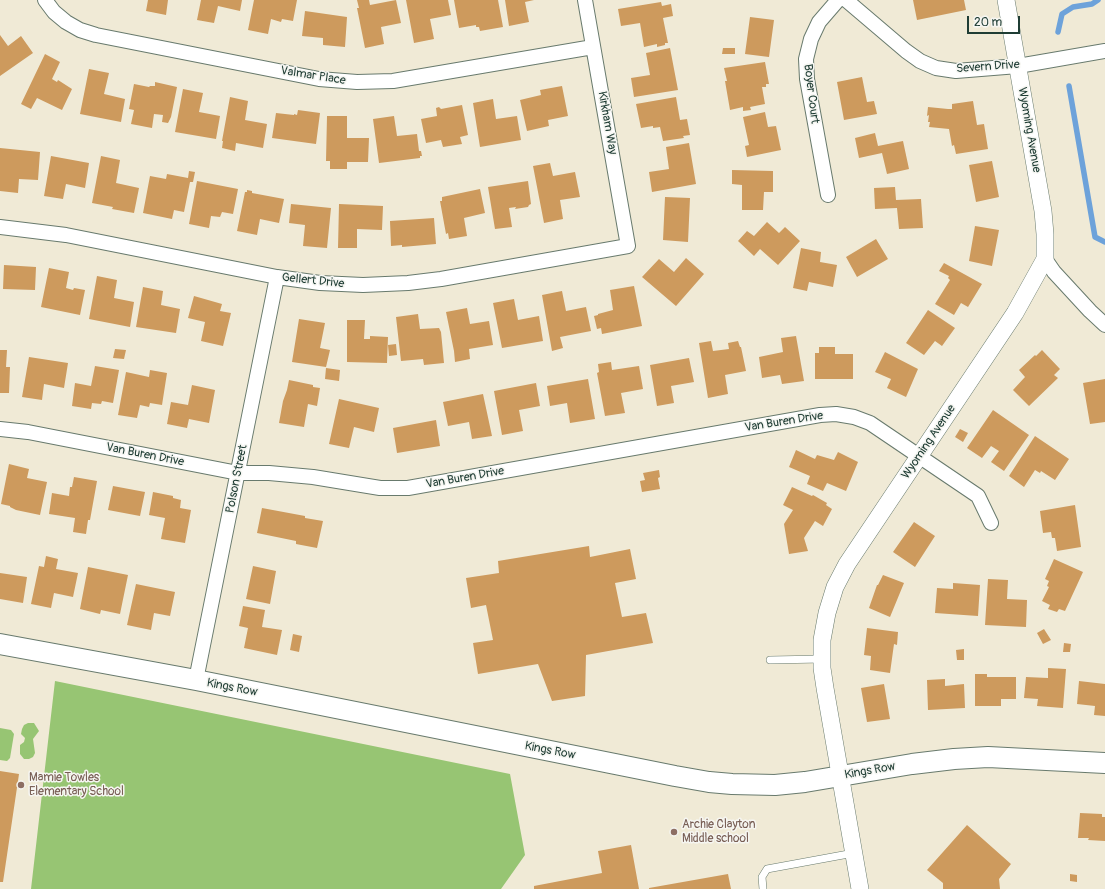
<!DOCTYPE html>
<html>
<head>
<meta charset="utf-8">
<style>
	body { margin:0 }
	#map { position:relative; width:1105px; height:889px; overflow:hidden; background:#f0ead6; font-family:Pangolin,sans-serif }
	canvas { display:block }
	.scale { position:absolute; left:967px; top:16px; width:53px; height:18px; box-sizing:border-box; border:2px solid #1f3d34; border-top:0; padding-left:5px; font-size:12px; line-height:14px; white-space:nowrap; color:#1f3d34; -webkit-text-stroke:3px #f6f6f2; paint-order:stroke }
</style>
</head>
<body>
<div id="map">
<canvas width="1105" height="889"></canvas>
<div class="scale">20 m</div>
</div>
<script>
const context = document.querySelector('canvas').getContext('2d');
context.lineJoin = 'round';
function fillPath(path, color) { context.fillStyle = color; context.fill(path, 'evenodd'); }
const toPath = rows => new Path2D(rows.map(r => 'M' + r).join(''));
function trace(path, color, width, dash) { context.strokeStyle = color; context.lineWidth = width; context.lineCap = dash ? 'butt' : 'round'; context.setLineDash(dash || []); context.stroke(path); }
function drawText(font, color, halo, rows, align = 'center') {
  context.font = font + ' Pangolin,sans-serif'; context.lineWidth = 3; context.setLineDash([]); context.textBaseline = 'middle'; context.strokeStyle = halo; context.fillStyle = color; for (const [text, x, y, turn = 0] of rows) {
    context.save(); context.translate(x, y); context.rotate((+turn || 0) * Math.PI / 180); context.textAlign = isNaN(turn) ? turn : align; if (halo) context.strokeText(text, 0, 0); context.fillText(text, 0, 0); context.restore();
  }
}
const green = toPath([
	[55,681,510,774,525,855,501,889,31,889],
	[28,723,34,723,39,731,33,739,35,753,33,757,29,759,24,759,20,754,20,745,24,742,25,738,21,734,22,729,24,725],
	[0,728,11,730,14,734,10,758,7,761,0,760]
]);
const stream = toPath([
	[1058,32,1062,14,1073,7,1092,4,1098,0],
	[1069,86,1095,237,1105,242]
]);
const building = toPath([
	[148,0,168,0,166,15,146,11],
	[201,0,242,0,240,11,218,6,214,23,197,20],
	[254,0,297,0,293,21,282,19,281,22,271,19,268,34,248,30],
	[357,0,369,0,370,5,396,0,401,23,381,27,384,44,365,48,357,8,359,8],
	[406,0,448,0,451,15,430,19,434,39,414,43],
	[454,0,498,0,503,27,480,31,479,27,476,27,476,25,459,28],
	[505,0,534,0,525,2,529,22,509,26],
	[913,0,964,0,966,10,917,20],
	[661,2,662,6,671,4,673,16,663,18,668,43,665,43,665,45,657,47,657,44,644,47,640,23,621,26,618,9],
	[305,11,347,17,345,47,323,45,323,38,302,36],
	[750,17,774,20,769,57,745,54],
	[0,35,8,46,21,36,33,53,0,76],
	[670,48,678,90,634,97,631,78,650,75,646,53],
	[723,48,735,48,735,54,722,54],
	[45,54,60,62,52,79,57,82,58,80,72,89,62,110,37,98,31,109,21,104],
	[765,62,769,84,766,84,766,87,762,87,765,104,750,107,751,110,743,111,743,107,730,110,725,81,727,81,724,68],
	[89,69,109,73,104,94,125,99,121,122,80,114],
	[862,77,867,102,874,101,877,114,844,120,837,82],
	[155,82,177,87,171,117,168,123,162,122,163,115,154,114,152,128,131,124,134,110,129,109,134,84,149,87,150,86,155,86],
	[562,86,568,116,548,120,549,126,527,131,520,100,541,95,540,90],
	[183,89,203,93,199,112,220,116,216,139,175,132],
	[230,97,248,101,245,120,267,124,263,148,236,143,235,151,222,148,223,141,222,141],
	[676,97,680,120,687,119,690,135,683,136,684,138,663,141,660,127,653,128,653,126,641,128,636,104],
	[493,99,496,119,517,116,521,140,480,147,473,103],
	[973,101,977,125,984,124,988,149,956,154,954,145,952,146,949,129,929,127,930,122,928,122,929,115,927,116,928,107,948,109,952,109,952,104],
	[462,105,468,135,460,137,462,144,443,147,441,140,426,143,421,119,437,116,436,108,439,107,441,109],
	[298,110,320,113,316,144,272,138,276,113,294,115,294,114,297,115],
	[765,112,768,127,776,126,781,150,747,157,745,146,749,145,743,117],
	[327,116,347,116,347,138,369,138,368,162,347,162,347,169,330,169,330,161,326,161],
	[394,116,397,136,417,134,419,151,421,151,422,156,420,156,420,158,379,163,373,119],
	[875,133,878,146,903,141,909,169,887,174,882,153,859,158,855,138],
	[689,143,696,184,652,192,649,172,669,169,666,147],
	[0,148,40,152,38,180,19,179,18,193,0,191],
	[51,156,89,163,85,188,66,184,63,199,44,196],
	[101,156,120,160,116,183,139,188,134,213,112,209,113,207,92,203],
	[992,161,999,197,976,202,969,165],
	[550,163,553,176,575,172,580,197,560,200,563,219,544,223,533,166],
	[732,170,773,171,773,192,764,192,763,210,742,210,742,185,732,184],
	[189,171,195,172,193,182,190,182,184,212,174,210,172,219,143,213,150,176,166,179,167,174,188,178],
	[197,181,238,189,233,214,222,212,220,217,211,216,209,228,189,224],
	[528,181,531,204,529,205,528,207,515,209,516,207,509,208,512,227,495,229,488,187],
	[895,187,896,200,921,199,923,228,899,229,897,208,875,209,874,188],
	[480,189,485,213,464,218,467,236,449,239,448,233,446,234,440,201,442,201,442,197],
	[247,190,252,191,252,193,284,199,279,223,260,219,257,235,237,231,245,192,247,192],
	[665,197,690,198,688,242,663,240],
	[291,204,331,208,327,248,303,246,305,225,289,223],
	[339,204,383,206,382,230,357,229,357,248,338,248],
	[434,218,436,244,402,247,402,245,391,246,390,221],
	[767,222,779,233,785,227,800,241,778,265,760,249,754,256,738,241,747,231,754,236],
	[975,226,999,230,992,266,969,261],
	[876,239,888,259,857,277,846,257],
	[801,248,821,252,820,262,837,265,833,287,809,282,807,291,793,288],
	[686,258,704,274,676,306,642,277,659,259,674,272],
	[944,263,982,284,968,307,961,303,954,315,935,304,950,280,948,278,949,276,939,271],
	[4,265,36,267,35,290,3,289],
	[49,268,69,272,66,288,73,290,74,288,85,290,80,315,41,307],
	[97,276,117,280,114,298,134,302,130,327,89,319],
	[634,286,642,326,602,334,601,328,597,329,594,316,598,315,598,314,613,310,610,290],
	[143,287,163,291,161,305,180,309,176,333,136,327],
	[562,291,566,311,586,307,591,331,560,337,563,348,552,351,542,295],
	[194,296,222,304,220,311,231,313,223,346,201,341,205,322,188,318],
	[514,299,518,320,539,316,543,341,502,348,493,303],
	[467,308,470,324,489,321,493,345,469,349,470,359,455,362,454,351,446,312],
	[928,310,955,328,942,346,935,341,924,355,906,343],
	[418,314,420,329,439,328,441,332,444,363,424,365,423,359,401,361,396,317],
	[299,319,325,323,320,348,330,350,326,367,292,362],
	[347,320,365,320,364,339,370,339,370,336,388,337,387,363,347,362],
	[796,336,804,381,782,384,780,375,762,378,759,357,783,352,781,338],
	[711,341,713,351,729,349,728,343,738,341,740,347,741,347,746,371,725,375,728,394,708,398,699,343],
	[396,344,397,355,389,356,388,345],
	[819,347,835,347,835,354,853,354,853,379,815,379,815,353,819,353],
	[115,349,126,350,124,359,113,358],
	[0,350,7,350,6,367,10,367,9,393,0,393],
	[1042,350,1060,369,1054,375,1058,378,1029,406,1013,390,1025,377,1019,370,1035,355,1036,356],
	[885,352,918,369,906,397,887,388,891,379,875,372],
	[29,357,68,363,64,388,44,384,42,400,22,397],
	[689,358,694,382,671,386,674,403,657,406,650,365],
	[611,362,612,370,639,366,643,389,621,393,625,413,605,416,597,373,599,372,598,364],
	[95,366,119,370,113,403,102,401,101,404,92,403,91,409,72,406,75,383,91,386],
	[326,368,340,370,339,381,325,379],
	[150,370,167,373,162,405,150,403,149,407,140,405,137,418,118,415,126,372,149,377],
	[588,379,595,419,570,423,567,403,550,406,547,386],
	[1105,379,1105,422,1090,424,1083,383],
	[289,380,313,385,313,387,320,388,317,406,308,404,304,427,279,423,283,401,287,390],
	[536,383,540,406,519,410,523,431,502,435,494,391],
	[192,385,215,390,209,423,189,419,187,428,167,424,171,402,188,405],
	[483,394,492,436,472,439,469,422,448,426,443,402],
	[339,399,379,408,374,432,354,427,349,448,329,444],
	[993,410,1029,435,1004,471,991,462,999,451,991,446,982,458,967,448],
	[436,420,440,446,397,453,393,428],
	[960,429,968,433,963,442,955,437],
	[1035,436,1069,459,1055,480,1041,471,1040,473,1035,470,1024,487,1009,476],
	[796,450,815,459,817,455,834,460,838,452,858,462,846,491,827,483,823,491,807,484,810,476,789,467],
	[9,464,29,469,27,478,47,482,40,515,16,510,10,507,10,506,1,504],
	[659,470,660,477,658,478,660,489,642,492,640,481,645,480,643,473],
	[74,477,97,481,90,520,88,520,86,534,73,532,75,518,49,514,52,493,69,496,70,487,72,487],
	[113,486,145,492,140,516,108,510],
	[792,487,812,496,813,495,827,503,826,505,832,509,823,526,815,521,804,538,808,551,789,554,784,524,793,510,783,505],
	[153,492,173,496,173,498,181,500,180,508,191,510,185,543,161,539,165,518,149,515],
	[1075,505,1081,547,1057,551,1055,538,1052,538,1051,532,1043,533,1040,511],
	[262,508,305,516,305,518,323,521,317,548,296,544,296,541,257,533],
	[914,522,935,536,915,567,893,552],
	[589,546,590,557,630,549,636,579,615,583,622,617,646,613,653,643,586,655,585,696,552,701,538,664,478,674,473,643,493,640,486,605,471,608,466,578,499,573,498,561],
	[46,556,58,559,56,569,78,573,73,597,54,593,51,608,31,604,39,566,44,567],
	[1054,559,1083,572,1065,611,1059,609,1057,612,1048,609,1050,605,1042,601,1049,587,1047,586,1049,581,1045,579],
	[253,566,276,571,270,604,246,599],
	[88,567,128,575,120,614,101,610,100,614,80,609],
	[0,573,27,577,23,603,0,599],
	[883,575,904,583,890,617,869,608,877,585,878,585],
	[988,579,1008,580,1007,599,1027,600,1026,627,985,625],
	[953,583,980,585,978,616,935,613,937,588,953,589],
	[136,584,175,592,170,616,154,613,151,630,127,625],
	[243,606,265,610,262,627,282,630,277,655,244,648,248,628,239,626],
	[867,628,898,632,897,645,894,644,890,673,870,670,871,656,864,655],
	[1044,629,1051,640,1043,644,1037,633],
	[293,634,302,636,299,652,290,650],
	[1064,643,1071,644,1070,652,1063,652],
	[964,649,964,660,957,660,956,650],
	[1048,668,1066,669,1063,708,1037,706,1038,699,1024,698,1026,677,1048,678],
	[975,674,987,674,987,677,1016,677,1016,699,1001,699,1001,706,975,706],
	[945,679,945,686,964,684,965,708,928,710,927,680],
	[1079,681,1105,684,1105,716,1094,715,1095,706,1077,704],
	[884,684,890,719,867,722,861,688],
	[0,771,19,774,3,882,0,882],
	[1080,813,1102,814,1102,817,1105,817,1105,841,1088,840,1089,838,1078,838],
	[967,825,1011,864,999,879,1000,889,943,889,943,883,927,870],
	[631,845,639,889,534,889,534,886,602,873,598,851],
	[728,874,731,889,649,889,649,888],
	[1070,874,1077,875,1077,882,1070,881]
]);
const service = toPath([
	[770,660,822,659],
	[763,889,762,877,767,869,854,853]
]);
const minor = toPath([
	[45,0,54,12,66,22,80,30,96,35,319,79,357,82,393,81,593,47],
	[846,0,906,51,920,61,936,68,956,71,1018,66,1105,51],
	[828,195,807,79,806,59,811,39,819,22,838,0],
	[0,227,66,235,277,277,320,283,363,285,408,283,441,279,628,246,585,0],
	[1045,259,1054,272,1090,311,1105,325],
	[0,429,28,432,238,473,269,473,313,477,380,488,408,488,820,415,836,414,854,417,870,423,978,496,991,523],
	[196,680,277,277]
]);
const tertiary = toPath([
	[860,889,825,688,822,668,822,640,827,613,835,587,847,564,1015,313,1045,259,1045,234,1043,211,1006,0]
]);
const secondary = toPath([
	[0,644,196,680,675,776,709,782,732,784,775,785,805,782,912,764,954,759,988,757,1105,763]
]);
const markers = [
	[21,785,4,"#8d6e63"],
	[674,832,4,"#8d6e63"]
];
const streetNames = [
	["Severn Drive",988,67,-4],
	["Valmar Place",313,76,9],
	["Boyer Court",811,94,83],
	["Kirkham Way",607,123,80],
	["Wyoming Avenue",1029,130,80],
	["Gellert Drive",313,281,6],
	["Van Buren Drive",784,422,-9],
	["Wyoming Avenue",929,442,-56],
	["Van Buren Drive",145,455,11],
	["Van Buren Drive",465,478,-10],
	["Polson Street",237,479,-79],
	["Kings Row",232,688,11],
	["Kings Row",550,751,11],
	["Kings Row",870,771,-10]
];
const educationNames = [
	["Mamie Towles",29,778],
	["Elementary School",29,792],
	["Archie Clayton",682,825],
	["Middle school",682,839]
];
fillPath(green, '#97c573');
trace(stream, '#6da2da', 5.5);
fillPath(building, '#cd9a5d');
trace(service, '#687a6d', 8);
trace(minor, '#687a6d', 16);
trace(tertiary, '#687a6d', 18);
trace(secondary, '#687a6d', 22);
trace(service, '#fff', 7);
trace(minor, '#fff', 14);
trace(tertiary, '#fff', 17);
trace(secondary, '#fff', 20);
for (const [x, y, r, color] of markers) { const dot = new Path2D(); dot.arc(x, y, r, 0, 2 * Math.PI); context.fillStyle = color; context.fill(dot); trace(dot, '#f6f6f2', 1.5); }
drawText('12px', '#1f3d34', '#f6f6f2', streetNames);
drawText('12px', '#785e54', '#f6f6f2', educationNames, 'left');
</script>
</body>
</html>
